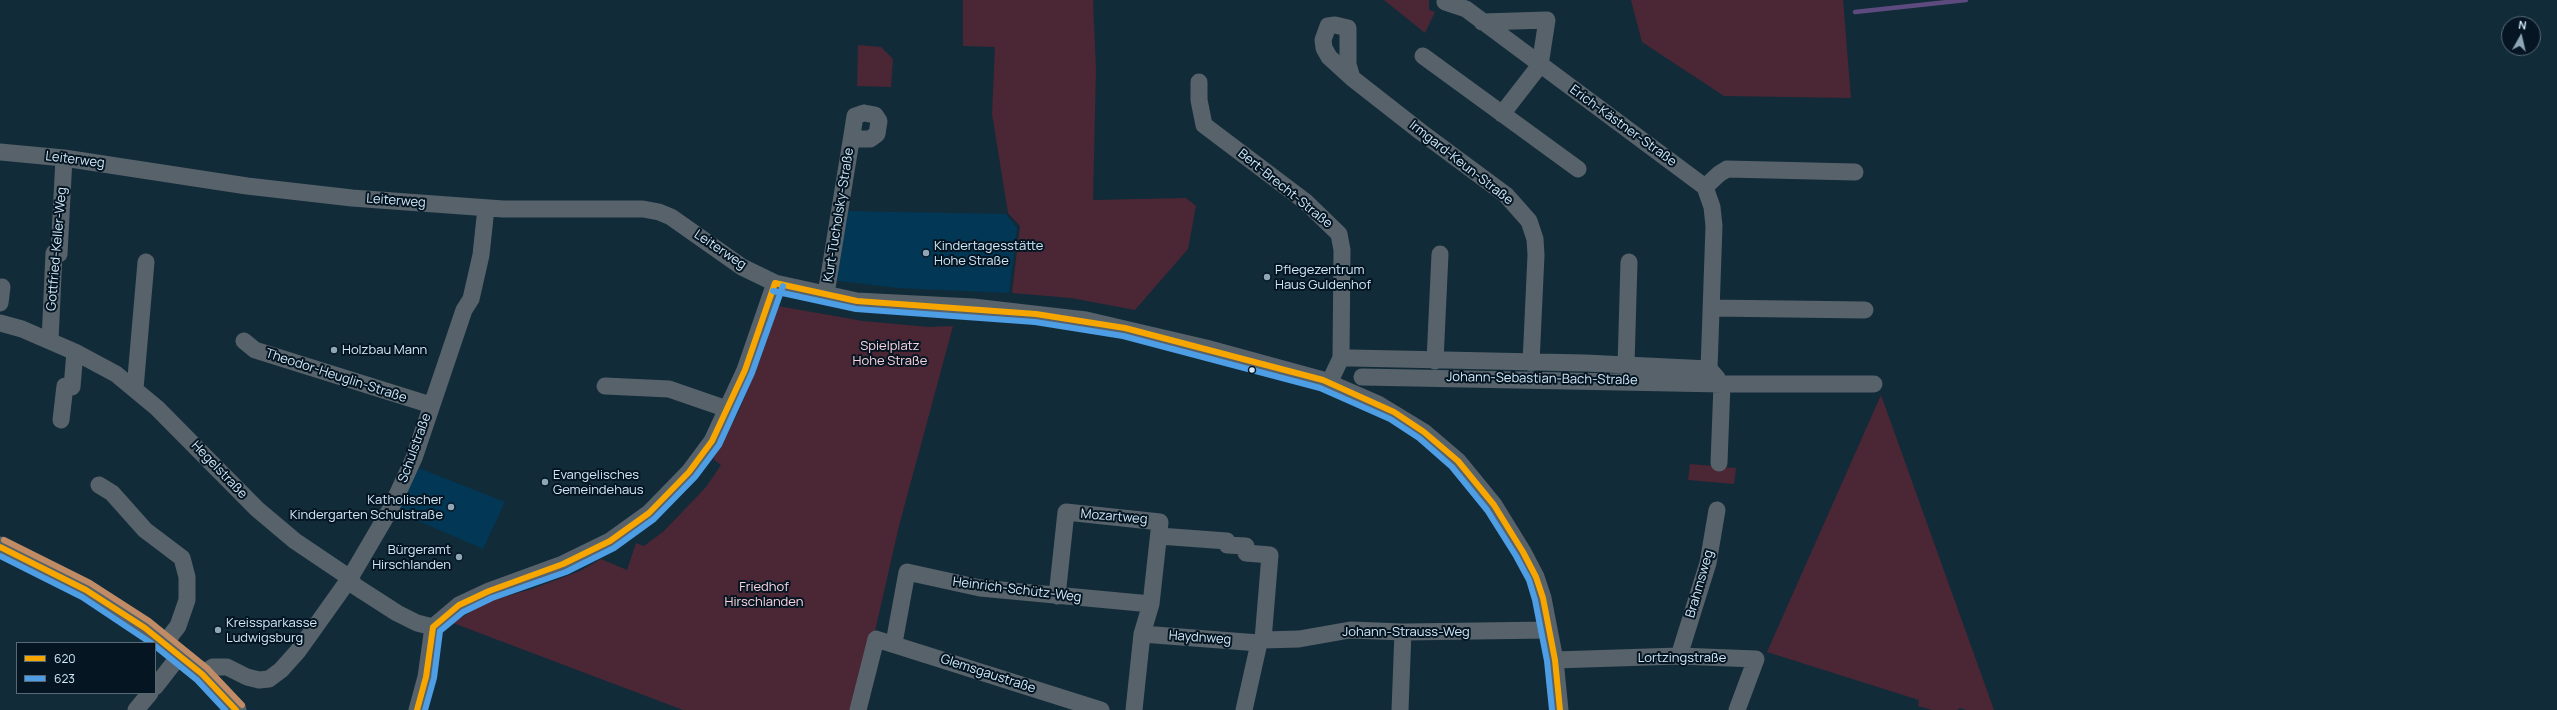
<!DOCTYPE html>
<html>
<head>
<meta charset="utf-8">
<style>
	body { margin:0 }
	#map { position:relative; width:2557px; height:710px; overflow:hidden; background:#122b39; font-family:Manrope,sans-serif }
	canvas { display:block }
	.legend { position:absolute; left:16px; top:642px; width:140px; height:52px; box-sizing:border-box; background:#051622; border:1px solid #576a78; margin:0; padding:5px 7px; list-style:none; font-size:12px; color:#d1e8f9 }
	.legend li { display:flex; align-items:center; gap:8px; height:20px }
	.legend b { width:20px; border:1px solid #576a78 }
	.north { position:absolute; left:2501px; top:16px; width:40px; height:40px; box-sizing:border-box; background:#051622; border:1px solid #576a78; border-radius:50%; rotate:8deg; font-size:11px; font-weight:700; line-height:16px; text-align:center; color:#d1e8f9 }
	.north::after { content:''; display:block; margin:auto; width:14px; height:18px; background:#8ea6b6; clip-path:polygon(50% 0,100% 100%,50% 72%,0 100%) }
</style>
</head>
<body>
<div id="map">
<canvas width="2557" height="710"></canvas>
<ul class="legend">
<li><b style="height:5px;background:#f7a600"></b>620</li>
<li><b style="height:5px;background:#4d9ee5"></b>623</li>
</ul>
<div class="north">N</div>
</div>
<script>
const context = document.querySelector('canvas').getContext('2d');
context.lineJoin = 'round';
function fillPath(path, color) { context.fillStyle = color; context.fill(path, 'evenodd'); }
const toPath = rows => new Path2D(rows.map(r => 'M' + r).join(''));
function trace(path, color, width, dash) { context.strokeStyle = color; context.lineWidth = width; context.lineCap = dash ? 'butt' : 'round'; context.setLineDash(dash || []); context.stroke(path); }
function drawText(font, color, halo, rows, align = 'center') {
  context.font = font + ' Manrope,sans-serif'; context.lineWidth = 4; context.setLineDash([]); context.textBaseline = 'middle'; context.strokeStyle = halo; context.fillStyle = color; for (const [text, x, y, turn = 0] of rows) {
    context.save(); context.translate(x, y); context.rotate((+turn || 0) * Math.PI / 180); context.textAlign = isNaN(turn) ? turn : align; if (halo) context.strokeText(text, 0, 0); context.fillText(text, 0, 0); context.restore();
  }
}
const built = toPath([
	[845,211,1006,214,1017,228,1009,293,899,288,838,281,835,278],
	[416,467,505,502,483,549,398,512]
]);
const green = toPath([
	[963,0,1093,0,1096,69,1093,200,1186,198,1196,206,1188,249,1135,310,1071,298,1012,293,1020,226,1008,213,992,114,995,47,963,46],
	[1384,0,1429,0,1429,10,1435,12,1425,33],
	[1631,0,1843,0,1851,98,1724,96,1642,42],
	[858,45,881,47,893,59,891,87,857,86],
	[778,306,863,321,929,327,953,326,899,526,857,710,683,710,453,623,486,602,532,589,580,571,601,559,627,570,636,543,644,546,664,531,706,487,721,465,713,459,738,413,760,360],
	[1881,395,1994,710,1966,710,1960,708,1957,710,1932,710,1918,706,1919,700,1767,652],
	[1690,464,1736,468,1734,484,1688,480]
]);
const stream = toPath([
	[1855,12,1966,0]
]);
const minor = toPath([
	[1445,2,1466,9,1705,187,1712,207,1714,226,1709,369],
	[1482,22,1547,20,1540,65,1502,114],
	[1423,56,1578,169],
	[1352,78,1329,57,1324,48,1323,40,1328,26,1335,25,1348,28,1348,64,1352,78,1421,132,1506,195,1529,221,1535,239,1536,255,1531,363],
	[1199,82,1199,100,1204,125,1306,202,1339,234,1342,250,1341,358],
	[864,113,875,115,879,121,877,134,870,139,859,139,852,135,855,116,864,113],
	[0,152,64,158,247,186,352,198,503,209,643,209,659,212,671,217,742,267,775,283,857,301,973,307,1086,320,1206,348,1323,380,1378,404,1424,432,1458,461,1494,505,1523,552,1536,577,1543,598,1555,660,1560,710],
	[1705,187,1719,174,1727,169,1855,172],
	[826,294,852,135],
	[0,303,2,287],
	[1712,308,1865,310],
	[0,323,22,329,75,352,116,374,157,408,257,509,295,541,350,578,355,586,397,613,417,623,433,627],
	[50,341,54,253,59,254,64,158],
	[244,341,255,350,431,405],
	[1435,361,1440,254],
	[1626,365,1629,262],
	[1362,377,1722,384,1874,384],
	[1329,383,1341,358,1351,358,1585,363,1709,369,1717,378],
	[605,386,669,389,727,409],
	[135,389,146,262],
	[61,420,65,386,72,387,75,352],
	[1719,463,1722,384],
	[99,485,112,493,145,530,182,558,187,577,187,600,178,626,165,643],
	[1159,536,1227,541,1227,545,1246,546,1246,553,1270,555,1263,640,1259,643,1244,710],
	[1057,596,1066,512,1160,522,1151,604,1142,634,1134,710],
	[1142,634,1259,643],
	[1263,640,1299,639,1350,630,1403,632,1549,630],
	[894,643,907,572,980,588,1151,604],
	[1679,656,1708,563,1717,510],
	[1555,660,1679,656,1756,659,1737,710],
	[202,674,213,667,227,667,247,677,259,680,269,679,281,670,298,651,350,578,391,508,414,458,464,310,471,299,481,255,486,208],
	[155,687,180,655],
	[136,710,150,693],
	[417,710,426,677,433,627,459,605,489,591,563,564,610,541,649,513,689,472,712,441,745,370,775,283],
	[858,710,876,639,1101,710],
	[1400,710,1403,632]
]);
const tertiary = toPath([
	[0,547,86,590,145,628,202,674,236,710]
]);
const bus1 = toPath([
	[775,283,857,301,1036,314,1125,328,1323,380,1394,412,1424,432,1458,461,1494,505,1523,552,1536,577,1543,598,1555,660,1560,710],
	[0,547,86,590,145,628,202,674,236,710],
	[417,710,426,677,433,627,459,605,489,591,563,564,610,541,649,513,689,472,712,441,745,370,775,283]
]);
const bus2 = toPath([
	[773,291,856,309,1035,322,1123,336,1320,388,1390,419,1419,438,1452,467,1487,510,1516,556,1529,580,1535,600,1547,661,1552,710],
	[0,556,82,597,151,643],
	[155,646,197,680,225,710],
	[425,710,434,678,440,631,463,612,492,598,566,572,614,548,654,519,695,477,719,445,752,373,783,286]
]);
const bus3 = toPath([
	[4,540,90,583,149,621,207,668,242,705]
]);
const markers = [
	[926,253,4,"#8ea6b6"],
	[1267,277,4,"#8ea6b6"],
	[334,350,4,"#8ea6b6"],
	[1252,370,3.5,"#d1e8f9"],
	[545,482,4,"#8ea6b6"],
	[451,507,4,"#8ea6b6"],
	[459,557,4,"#8ea6b6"],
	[218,630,4,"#8ea6b6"]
];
const streetNames = [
	["Erich-Kästner-Straße",1623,126,36],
	["Leiterweg",75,160,7],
	["Irmgard-Keun-Straße",1461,163,38],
	["Bert-Brecht-Straße",1285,189,39],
	["Leiterweg",396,201,4],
	["Kurt-Tucholsky-Straße",839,215,-81],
	["Gottfried-Keller-Weg",57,249,-85],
	["Leiterweg",720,250,34],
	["Theodor-Heuglin-Straße",336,376,18],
	["Johann-Sebastian-Bach-Straße",1542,379,1],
	["Schulstraße",415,448,-70],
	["Hegelstraße",219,470,46],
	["Mozartweg",1114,517,5],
	["Brahmsweg",1700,584,-74],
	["Heinrich-Schütz-Weg",1017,590,7],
	["Johann-Strauss-Weg",1406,632],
	["Haydnweg",1200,638,4],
	["Lortzingstraße",1682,658],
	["Glemsgaustraße",988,674,18]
];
const poiNames = [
	["Kindertagesstätte",934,246],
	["Hohe Straße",934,261],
	["Pflegezentrum",1275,270],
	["Haus Guldenhof",1275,285],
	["Holzbau Mann",342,350],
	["Evangelisches",553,475],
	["Gemeindehaus",553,490],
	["Katholischer",443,500,"right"],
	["Kindergarten Schulstraße",443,515,"right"],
	["Bürgeramt",451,550,"right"],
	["Hirschlanden",451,565,"right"],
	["Kreissparkasse",226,623],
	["Ludwigsburg",226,638]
];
const parkNames = [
	["Spielplatz",890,346],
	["Hohe Straße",890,361],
	["Friedhof",764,587],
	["Hirschlanden",764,602]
];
fillPath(built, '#023755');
fillPath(green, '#4b2635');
trace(stream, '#5d4b7f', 4.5);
trace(minor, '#57626a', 17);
trace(tertiary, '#57626a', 21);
trace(bus1, '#f7a600', 6);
trace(bus2, '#4d9ee5', 6);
trace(bus3, '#c18c65', 6);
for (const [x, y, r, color] of markers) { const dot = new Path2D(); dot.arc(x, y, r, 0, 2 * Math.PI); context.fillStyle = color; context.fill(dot); trace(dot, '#051622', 1.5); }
drawText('13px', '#d1e8f9', '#051622', streetNames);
drawText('13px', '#d1e8f9', '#051622', poiNames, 'left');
drawText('13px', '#fed4df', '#051622', parkNames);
</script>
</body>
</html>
